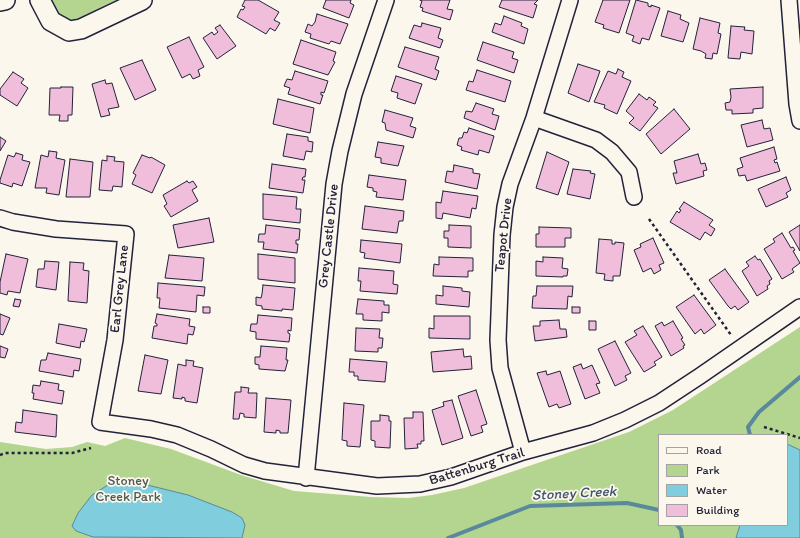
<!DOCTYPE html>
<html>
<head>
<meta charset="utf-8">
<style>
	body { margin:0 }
	#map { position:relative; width:800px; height:538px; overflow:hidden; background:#fbf7ec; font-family:Itim,sans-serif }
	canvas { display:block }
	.legend { position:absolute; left:658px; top:434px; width:130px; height:92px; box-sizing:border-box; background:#fbf7ec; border:1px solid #a4a2a5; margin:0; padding:5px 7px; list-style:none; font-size:12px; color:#22223b }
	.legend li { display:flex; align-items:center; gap:8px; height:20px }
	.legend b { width:20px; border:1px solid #a4a2a5 }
</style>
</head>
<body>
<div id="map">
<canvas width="800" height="538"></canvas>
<ul class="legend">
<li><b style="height:5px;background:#fbf7ec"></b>Road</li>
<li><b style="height:11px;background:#b3d58f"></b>Park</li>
<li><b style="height:11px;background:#7fcddd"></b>Water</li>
<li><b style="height:11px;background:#f0bddb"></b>Building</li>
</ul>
</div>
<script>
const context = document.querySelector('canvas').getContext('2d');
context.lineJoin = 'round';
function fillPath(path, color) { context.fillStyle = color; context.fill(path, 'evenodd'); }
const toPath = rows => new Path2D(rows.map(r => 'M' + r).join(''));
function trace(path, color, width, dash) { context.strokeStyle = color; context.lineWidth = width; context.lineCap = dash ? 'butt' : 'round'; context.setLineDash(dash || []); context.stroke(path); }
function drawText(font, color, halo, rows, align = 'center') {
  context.font = font + ' Itim,sans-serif'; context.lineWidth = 3.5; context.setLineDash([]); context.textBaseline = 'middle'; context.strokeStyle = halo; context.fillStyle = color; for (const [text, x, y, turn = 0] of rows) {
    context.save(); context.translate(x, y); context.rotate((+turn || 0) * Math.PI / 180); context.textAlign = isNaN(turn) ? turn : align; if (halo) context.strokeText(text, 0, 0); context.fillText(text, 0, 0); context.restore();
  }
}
const green = toPath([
	[49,0,116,0,72,21,59,16],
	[800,327,800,538,0,538,0,442,46,449,72,447,87,442,105,446,125,438,171,449,241,475,294,491,371,497,408,498,432,495,464,488,629,432,673,410],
	[659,435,787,435,787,525,659,525]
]);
const water = toPath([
	[787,444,800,450,800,538,736,538,740,525,787,525,787,444],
	[127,480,188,495,232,512,242,518,245,525,242,538,93,537,76,531,72,526,78,513,92,495,111,483,127,480]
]);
const stream = toPath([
	[750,435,748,427,759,412,800,377],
	[677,525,681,530,682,538],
	[448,538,530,506,627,503,659,510]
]);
const building = toPath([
	[245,0,258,0,279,12,274,20,280,23,275,31,270,28,266,34,237,17,241,9,243,10,245,7,242,6,245,0],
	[326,0,351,0,350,3,354,5,349,18,323,8,326,0],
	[420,0,450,0,447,9,453,10,450,20,422,11,423,8,420,7,422,1,420,0],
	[502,0,538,0,534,4,537,5,533,18,499,7,502,0],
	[603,0,630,0,619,33,603,28,604,25,595,22,603,0],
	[636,0,648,3,648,6,651,7,651,5,660,8,649,40,642,38,640,44,632,41,634,36,626,33,636,0],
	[668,11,681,15,680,19,689,23,683,42,661,36,668,11],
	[317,14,348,24,340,44,331,41,329,44,310,38,311,34,305,32,308,24,312,26,315,22,317,14],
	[504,16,522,23,521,26,528,29,524,44,492,32,495,23,501,25,504,16],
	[700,18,720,23,718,33,721,34,717,54,713,53,712,59,705,58,706,54,701,51,693,49,700,18],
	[422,23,441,28,438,38,443,40,440,48,409,38,414,25,421,27,422,23],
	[220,25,236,46,217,59,203,38,212,32,214,35,218,32,215,28,220,25],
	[731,26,745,27,744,30,754,31,752,54,741,52,740,59,728,58,731,26],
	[189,37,204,67,198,70,200,76,193,79,190,74,182,78,167,47,189,37],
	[301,40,336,52,333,61,335,62,328,75,293,64,301,40],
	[483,42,514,52,512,58,518,60,514,73,477,60,483,42],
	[405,47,439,57,435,69,439,71,436,80,398,67,405,47],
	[142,60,156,90,135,100,120,68,142,60],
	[578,64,600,71,589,102,568,93,578,64],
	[618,69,624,72,622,77,631,81,617,114,604,108,605,105,594,102,608,71,616,74,618,69],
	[477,70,511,81,505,102,466,90,469,81,473,82,477,70],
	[295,71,328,81,324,93,321,92,321,95,323,95,320,104,288,94,290,88,284,86,287,79,292,80,295,71],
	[13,72,24,79,21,83,28,88,17,106,0,95,0,89,13,72],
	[396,76,422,84,415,104,397,98,398,93,391,91,396,76],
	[105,80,106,84,112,83,119,107,108,109,110,115,101,117,92,84,105,80],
	[61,87,73,87,72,115,68,115,68,121,59,121,60,115,49,115,50,88,61,88,61,87],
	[763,87,763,108,753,109,753,113,732,114,732,110,726,110,725,103,730,102,731,97,730,89,763,87],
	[639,94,647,100,649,97,656,102,653,105,658,108,640,131,629,123,634,118,626,111,639,94],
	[278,99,314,108,310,133,273,124,278,99],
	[476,103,494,109,492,114,499,116,495,130,464,118,466,111,472,112,476,103],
	[674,109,690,129,661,154,646,134,674,109],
	[385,110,413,118,410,126,416,128,413,138,386,130,385,123,382,122,385,110],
	[762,120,764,129,770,128,773,140,747,147,741,125,762,120],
	[469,128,494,136,489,153,479,150,478,155,461,150,462,147,457,145,459,138,462,138,464,132,467,133,469,128],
	[287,134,308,137,308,141,313,142,312,152,306,151,304,160,283,156,287,134],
	[0,137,6,141,0,151,0,137],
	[378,142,404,146,398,166,381,163,381,158,375,157,378,142],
	[774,147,777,159,774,160,775,163,777,162,780,171,747,181,745,175,739,176,737,169,743,167,740,158,774,147],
	[49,151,57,152,56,158,65,160,59,195,46,193,47,188,35,188,41,155,48,157,49,151],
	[547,152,569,162,558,195,536,188,547,152],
	[16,153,23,155,22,160,30,162,22,186,13,183,12,187,0,183,0,180,8,155,14,157,16,153],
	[698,154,701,164,705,163,707,170,703,171,704,176,676,184,673,173,677,173,674,161,698,154],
	[142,155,150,158,151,157,165,165,152,193,132,184,136,175,133,173,142,155],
	[107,156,115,157,114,161,124,162,122,187,113,186,112,191,99,190,102,160,107,161,107,156],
	[70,159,93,162,90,197,66,197,70,159],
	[272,164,306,169,305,177,303,177,302,180,305,180,303,193,269,188,272,164],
	[454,165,473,169,473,173,480,174,477,189,445,182,447,171,453,172,454,165],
	[573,169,591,171,590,173,595,174,590,199,567,194,573,169],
	[369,175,406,180,403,200,376,197,377,192,373,191,373,188,367,187,369,175],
	[786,177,791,190,786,193,788,197,766,207,758,189,786,177],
	[187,181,189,183,193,181,197,187,192,190,198,201,171,217,164,206,167,204,163,195,187,181],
	[443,191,478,196,476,209,472,208,470,218,443,213,442,219,436,218,436,202,441,203,443,191],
	[263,194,297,197,296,209,301,209,300,223,263,219,263,194],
	[684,202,713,220,709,225,715,229,711,236,705,232,700,240,670,222,677,211,679,213,681,210,679,209,684,202],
	[365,206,404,211,403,221,399,221,397,233,362,229,365,206],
	[209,218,214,242,178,248,173,225,209,218],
	[266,225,300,229,299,240,296,240,296,244,298,244,297,253,263,249,264,242,258,242,259,234,265,234,266,225],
	[449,225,471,226,471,248,448,247,448,238,444,238,444,231,449,231,449,225],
	[800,225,800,251,789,232,800,225],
	[539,227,571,228,571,238,565,238,565,247,536,247,536,234,539,234,539,227],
	[782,233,791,248,793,247,795,250,793,251,800,263,792,269,794,272,782,279,764,249,775,242,773,239,782,233],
	[653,238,664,263,659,265,661,270,654,274,651,268,643,272,634,250,641,247,640,244,653,238],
	[599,239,612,240,612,244,615,244,615,242,624,243,620,276,613,276,613,281,604,280,605,274,596,273,599,239],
	[361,240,402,244,400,263,364,258,365,253,360,252,361,240],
	[6,254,28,259,20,293,8,291,7,295,0,293,0,282,6,254],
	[258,254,295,258,295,283,258,279,258,254],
	[169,255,204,258,202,281,165,278,169,255],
	[755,256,758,260,760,259,772,279,769,281,770,284,767,286,768,289,757,296,742,271,749,266,746,262,755,256],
	[439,257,473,258,473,271,468,271,468,277,433,276,434,264,439,265,439,257],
	[543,257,563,258,562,268,568,269,567,276,563,276,563,277,536,276,536,261,543,262,543,257],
	[45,261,59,262,56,290,36,287,38,269,44,269,45,261],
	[70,262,84,263,83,270,89,271,87,303,68,301,70,262],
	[359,268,394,271,393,284,398,285,397,294,360,291,361,281,358,281,359,268],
	[725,269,749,302,738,310,735,306,731,309,728,306,709,280,725,269],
	[158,283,205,287,204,296,197,295,196,312,159,308,160,298,157,298,158,283],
	[263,285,295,288,293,310,282,309,282,311,262,309,262,306,256,305,256,297,261,298,262,294,263,285],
	[443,286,462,288,462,291,470,292,469,307,436,304,436,295,443,296,443,286],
	[537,286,573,286,572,297,568,296,567,309,532,308,533,296,536,296,537,286],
	[694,295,716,325,704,334,701,329,695,334,676,307,694,295],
	[15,299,21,300,19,307,13,306,15,299],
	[358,299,384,301,384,305,389,305,389,313,382,312,382,321,363,320,363,314,356,314,358,299],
	[203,307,210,307,210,313,203,313,203,307],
	[572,307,580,307,580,313,572,313,572,307],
	[0,314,10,318,3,335,0,334,0,314],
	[157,314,190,319,189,326,195,327,193,335,188,334,187,344,152,338,154,326,157,326,157,324,155,323,157,314],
	[258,315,292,318,291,331,288,330,288,333,290,334,289,342,256,339,256,332,250,331,251,324,257,324,258,315],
	[434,316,470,316,470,339,429,338,429,328,434,329,434,316],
	[559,320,560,329,566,329,567,337,535,341,533,326,540,326,540,321,559,320],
	[589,321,596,321,596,330,589,330,589,321],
	[673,321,683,338,681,339,685,345,683,346,684,348,671,356,655,326,662,322,664,326,673,321],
	[59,324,87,329,84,342,81,341,80,348,56,343,59,324],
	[643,326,662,357,654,362,656,365,644,372,625,342,637,335,634,331,643,326],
	[356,328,380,329,379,338,383,338,382,348,378,348,378,352,355,351,356,328],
	[615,341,631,373,625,376,627,380,615,386,598,349,615,341],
	[0,346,8,349,5,358,0,357,0,346],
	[261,346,287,348,286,360,288,360,285,371,259,369,259,365,255,364,255,357,260,357,261,346],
	[463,349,464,357,471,356,472,369,433,372,431,352,463,349],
	[48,353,81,359,79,371,74,370,73,377,39,371,41,360,46,360,48,353],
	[145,355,168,360,161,394,138,391,145,355],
	[350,359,387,362,385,382,358,380,358,376,354,376,354,372,349,372,350,359],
	[186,360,194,361,193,366,203,368,197,403,185,401,185,398,182,397,182,399,173,398,178,364,186,366,186,360],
	[581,364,583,369,592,365,600,383,596,384,600,393,585,399,573,367,581,364],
	[546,371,547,375,560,371,571,404,559,408,557,404,549,407,537,373,546,371],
	[41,381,59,384,58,390,64,391,62,404,33,399,34,393,32,393,33,385,40,386,41,381],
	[241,387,249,388,248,393,257,393,256,418,244,417,244,414,240,413,239,419,233,419,235,392,241,392,241,387],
	[476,390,487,424,481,426,483,432,471,436,458,396,476,390],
	[266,398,291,400,288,433,280,433,280,431,276,430,276,433,264,432,266,398],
	[452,400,463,438,442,445,432,410,444,406,443,402,452,400],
	[344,403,364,405,360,447,347,446,347,441,342,440,344,403],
	[23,410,57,415,56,437,15,432,16,422,22,423,23,410],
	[413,412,423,412,424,441,421,441,421,444,417,444,418,448,405,449,404,418,413,418,413,412],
	[380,415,389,416,389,421,391,421,390,448,375,447,375,441,371,440,371,421,380,421,380,415]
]);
const path = toPath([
	[649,219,731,335],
	[764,427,800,438],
	[0,455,5,453,72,453,91,448]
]);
const minor = toPath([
	[789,0,797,104,800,121],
	[534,118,596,140,612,152,629,172,634,197],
	[0,218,13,222,56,229,126,234,115,340,100,422,151,429,177,435,211,449,244,465,265,471,377,486,420,484,451,477,523,452,593,433,625,420,659,403,700,376,800,307],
	[523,452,500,368,498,340,502,235,505,207,510,184,534,118,570,0],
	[306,478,334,184,340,151,354,94,386,0]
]);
const tertiary = toPath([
	[40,0,51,21,69,31,81,29,142,0],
	[0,1,5,0]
]);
const streetNames = [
	["Teapot Drive",504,235,-84],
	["Grey Castle Drive",329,236,-84],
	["Earl Grey Lane",120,289,-84],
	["Battenburg Trail",477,467,-17]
];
const parkNames = [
	["Stoney",128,481],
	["Creek Park",128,497]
];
const waterNames = [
	["Stoney Creek",574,494,-3]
];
fillPath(green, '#b3d58f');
fillPath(water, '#7fcddd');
trace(water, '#5a899c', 1);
trace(stream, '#5a899c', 4);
fillPath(building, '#f0bddb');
trace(building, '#22223b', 1);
trace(minor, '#22223b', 18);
trace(tertiary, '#22223b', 22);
trace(path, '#22223b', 2.5, [3, 3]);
trace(minor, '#fbf7ec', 15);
trace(tertiary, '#fbf7ec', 19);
drawText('14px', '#22223b', '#fbf7ec', streetNames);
drawText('14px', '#4e5854', '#fbf7ec', parkNames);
drawText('italic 15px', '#3e556c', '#fbf7ec', waterNames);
</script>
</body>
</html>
